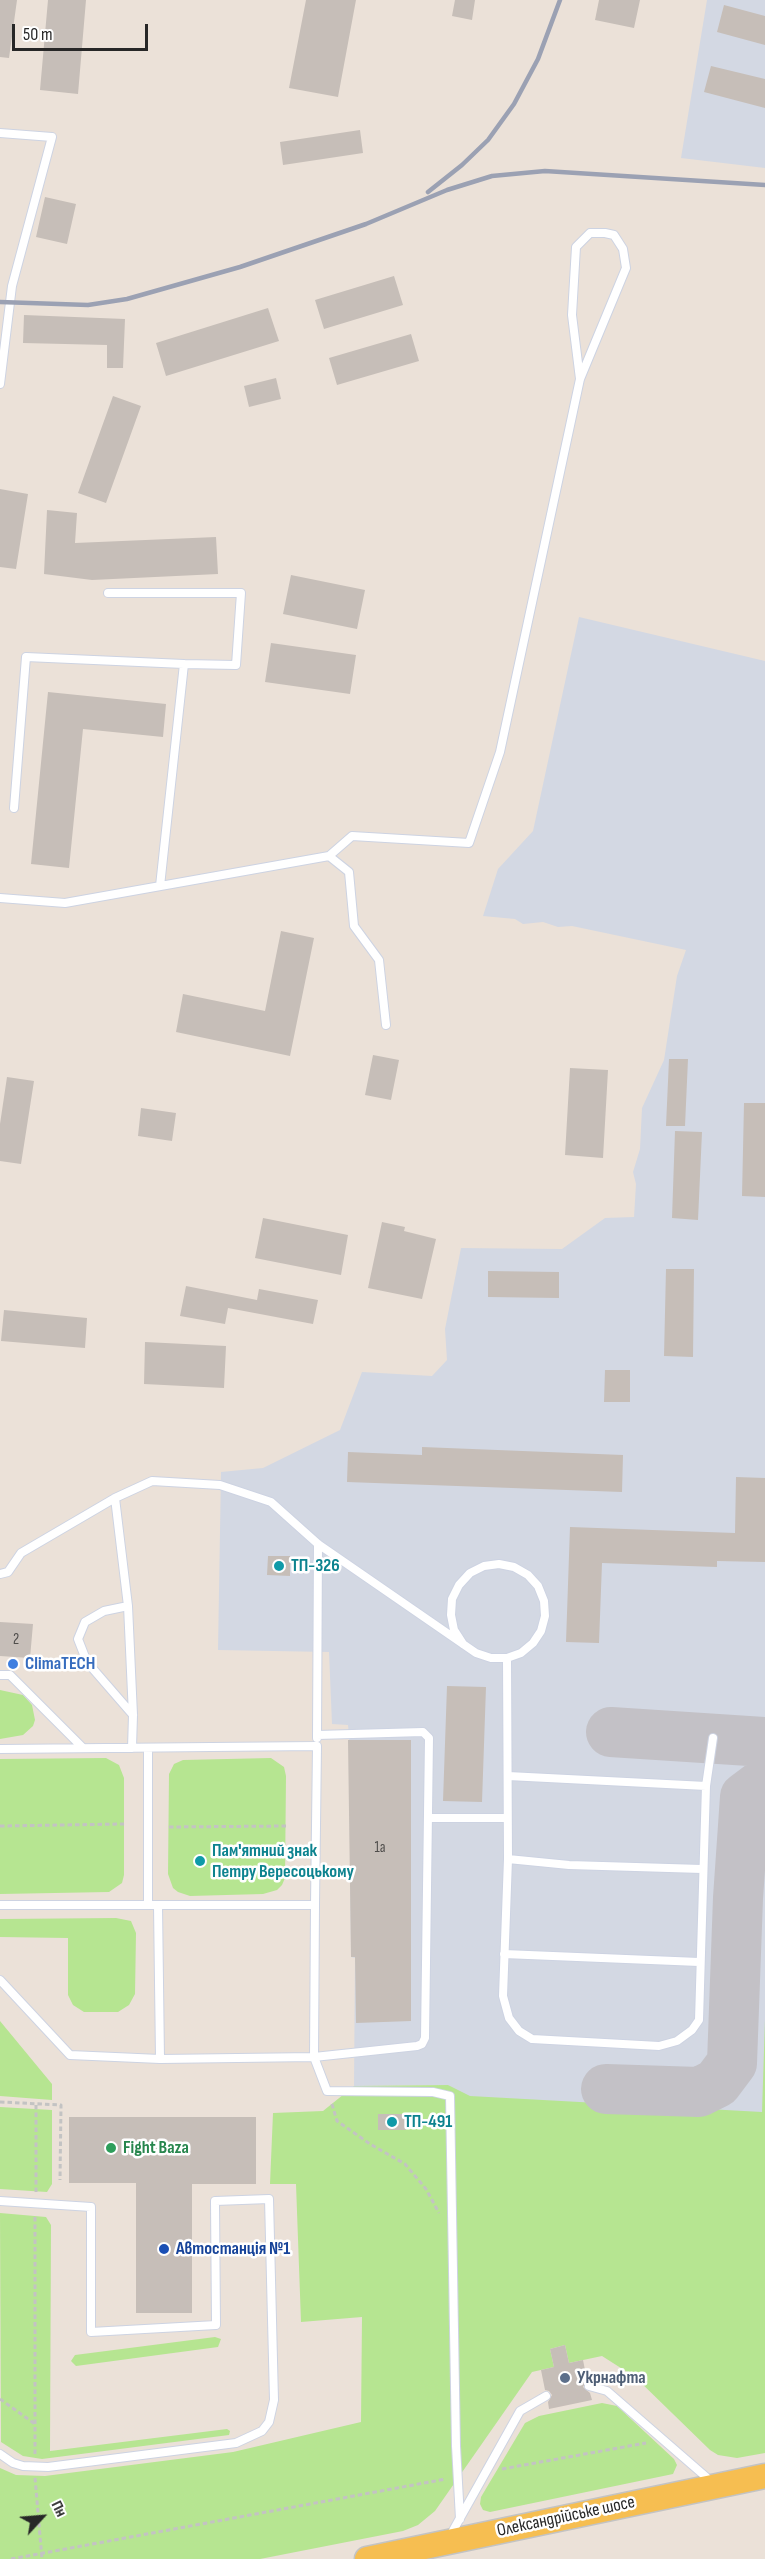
<!DOCTYPE html>
<html>
<head>
<meta charset="utf-8">
<style>
	body { margin:0 }
	#map { position:relative; width:765px; height:2559px; overflow:hidden; background:#ebe1d8; font-family:"Sofia Sans Condensed",sans-serif }
	canvas { display:block }
	.north { position:absolute; left:12px; top:2487px; width:60px; height:60px; -webkit-text-stroke:4px #fff; paint-order:stroke; rotate:64deg; font-size:16px; font-weight:700; line-height:24px; text-align:center; color:#272727 }
	.north::after { content:''; display:block; margin:auto; width:21px; height:27px; background:#272727; clip-path:polygon(50% 0,100% 100%,50% 72%,0 100%) }
	.scale { position:absolute; left:12px; top:24px; width:136px; height:27px; box-sizing:border-box; border:3px solid #272727; border-top:0; padding-left:8px; font-size:18px; line-height:21px; white-space:nowrap; color:#272727; -webkit-text-stroke:4px #fff; paint-order:stroke }
</style>
</head>
<body>
<div id="map">
<canvas width="765" height="2559"></canvas>
<div class="north">Пн</div>
<div class="scale">50 m</div>
</div>
<script>
const context = document.querySelector('canvas').getContext('2d');
context.lineJoin = 'round';
function fillPath(path, color) { context.fillStyle = color; context.fill(path, 'evenodd'); }
const toPath = rows => new Path2D(rows.map(r => 'M' + r).join(''));
function trace(path, color, width, dash) { context.strokeStyle = color; context.lineWidth = width; context.lineCap = dash ? 'butt' : 'round'; context.setLineDash(dash || []); context.stroke(path); }
function drawText(font, color, halo, rows, align = 'center') {
  context.font = font + ' "Sofia Sans Condensed",sans-serif'; context.lineWidth = 5; context.setLineDash([]); context.textBaseline = 'middle'; context.strokeStyle = halo; context.fillStyle = color; for (const [text, x, y, turn = 0] of rows) {
    context.save(); context.translate(x, y); context.rotate((+turn || 0) * Math.PI / 180); context.textAlign = isNaN(turn) ? turn : align; if (halo) context.strokeText(text, 0, 0); context.fillText(text, 0, 0); context.restore();
  }
}
const airport = toPath([
	[707,0,765,0,765,168,681,158],
	[579,617,765,661,765,2362,448,2085,354,2086,355,1958,351,1957,349,1735,348,1725,332,1724,329,1652,218,1650,221,1472,263,1468,340,1430,362,1372,432,1376,447,1360,445,1329,461,1248,562,1249,605,1218,634,1217,636,1184,633,1172,640,1149,642,1108,664,1060,677,976,686,950,572,926,558,927,543,922,523,924,515,919,483,916,498,869,533,831]
]);
const green = toPath([
	[0,1690,23,1695,32,1705,35,1720,33,1726,23,1735,0,1739],
	[106,1758,119,1765,124,1778,124,1875,122,1883,109,1892,0,1894,0,1759],
	[271,1758,284,1767,286,1776,285,1878,282,1885,277,1890,263,1894,190,1896,178,1892,173,1888,168,1874,169,1774,174,1764,183,1760],
	[116,1918,131,1921,136,1933,135,1994,129,2005,118,2012,84,2012,73,2005,68,1995,68,1938,0,1937,0,1919],
	[765,2020,765,2453,737,2458,718,2455,710,2450,635,2377,602,2356,569,2363,565,2345,550,2349,554,2367,532,2372,435,2511,418,2525,403,2531,260,2559,0,2559,0,2468,16,2475,45,2476,233,2452,361,2422,362,2317,301,2322,296,2184,270,2184,273,2113,323,2111,354,2086,448,2085,470,2096,762,2112],
	[0,2021,52,2084,52,2100,0,2096],
	[0,2107,52,2110,52,2184,47,2192,0,2189],
	[0,2213,46,2217,51,2225,50,2451,227,2429,230,2431,229,2435,42,2459,23,2456,1,2442],
	[215,2337,221,2339,218,2347,76,2366,71,2361,75,2355],
	[602,2403,617,2406,674,2459,677,2465,673,2474,490,2512,483,2510,480,2504,481,2497,525,2423,539,2416]
]);
const taxiway = toPath([
	[611,1732,765,1742],
	[606,2089,699,2092,717,2083,732,2063,738,1898,745,1797,765,1782]
]);
const building = toPath([
	[0,0,17,0,9,58,0,57],
	[48,0,86,0,78,94,40,90],
	[306,0,356,0,338,97,289,88],
	[455,0,475,0,472,20,452,16],
	[599,0,640,0,634,28,595,20],
	[724,5,765,16,765,45,717,32],
	[711,66,765,79,765,108,704,92],
	[360,130,363,153,283,165,280,142],
	[45,197,76,204,67,244,36,237],
	[394,276,403,305,324,329,315,300],
	[268,308,279,341,166,376,156,343],
	[24,315,125,319,123,368,107,368,107,345,23,343],
	[411,334,419,361,337,385,329,358],
	[276,378,281,399,249,407,244,386],
	[113,396,141,406,106,503,78,493],
	[0,489,28,494,16,569,0,567],
	[47,510,77,513,75,543,216,537,218,574,92,580,44,574],
	[291,575,365,590,357,629,283,614],
	[271,643,356,655,350,694,265,682],
	[48,692,166,704,163,737,83,729,69,868,31,864],
	[281,931,314,938,290,1056,176,1032,183,994,265,1011],
	[373,1055,399,1060,391,1100,365,1095],
	[669,1059,688,1059,685,1126,666,1126],
	[570,1068,608,1070,603,1158,565,1155],
	[7,1077,34,1081,21,1164,0,1161,0,1124],
	[744,1103,765,1103,765,1197,742,1196],
	[141,1108,176,1113,172,1141,138,1136],
	[675,1131,702,1132,698,1220,672,1218],
	[263,1218,348,1235,341,1275,255,1258],
	[382,1222,405,1227,404,1231,436,1239,422,1299,368,1288],
	[666,1269,694,1269,693,1357,664,1356],
	[488,1271,559,1272,559,1298,488,1297],
	[186,1286,257,1300,259,1289,318,1300,313,1324,228,1308,225,1324,180,1316],
	[4,1310,87,1318,85,1348,1,1341],
	[145,1342,226,1346,224,1388,144,1384],
	[605,1370,630,1370,630,1402,604,1402],
	[422,1447,623,1455,622,1492,347,1482,348,1452,422,1455],
	[736,1477,765,1478,765,1562,717,1561,717,1567,602,1563,599,1643,566,1642,570,1527,735,1533],
	[268,1556,290,1556,290,1576,267,1575],
	[0,1622,33,1624,30,1658,0,1656],
	[447,1686,486,1687,482,1802,443,1801],
	[348,1740,411,1740,411,2021,356,2023,355,1957,351,1957],
	[378,2114,406,2114,406,2130,378,2130],
	[69,2117,256,2117,256,2184,192,2184,192,2313,136,2313,136,2183,69,2183],
	[565,2345,569,2363,583,2360,587,2380,583,2387,590,2393,592,2400,549,2409,548,2402,552,2395,549,2391,545,2390,541,2370,554,2367,550,2349]
]);
const path = toPath([
	[0,1826,124,1824],
	[169,1827,286,1826],
	[0,2102,61,2105,60,2180],
	[332,2104,337,2121,370,2144,405,2164,426,2189,439,2213],
	[36,2192,36,2104],
	[0,2399,35,2424],
	[35,2454,35,2216],
	[502,2469,646,2443],
	[35,2478,42,2559],
	[11,2559,446,2479]
]);
const lane = toPath([
	[0,133,52,137,12,286,0,384],
	[108,593,241,593,236,665,184,664],
	[14,808,26,657,184,664,160,886],
	[329,856,349,872,354,926,379,960,386,1025],
	[0,898,65,903,329,856,352,836,469,843,500,752,580,379,626,268,623,249,614,235,605,233,590,233,576,247,572,315,580,379],
	[115,1498,128,1606,133,1715,132,1748],
	[0,1574,8,1572,21,1553,115,1498,152,1481,220,1485,271,1502,318,1544,476,1653,491,1658,507,1658,521,1653,533,1643,541,1631,545,1616,544,1601,538,1586,528,1575,514,1567,499,1564,484,1566,470,1573,459,1585,452,1599,451,1615,454,1630,463,1644],
	[128,1606,104,1611,85,1622,78,1639,87,1662,133,1715],
	[507,1658,508,1859,503,1996,509,2018,519,2031,532,2039,659,2046,677,2041,692,2030,699,2020,706,1786,713,1738],
	[0,1675,10,1675,82,1747],
	[317,1735,423,1732,429,1738,425,2038,422,2044,417,2046,314,2057,327,2091,433,2092,450,2096,456,2446,460,2519],
	[317,1738,318,1544],
	[148,1748,148,1905],
	[0,1749,317,1746,315,1905,0,1905],
	[508,1776,706,1786],
	[428,1818,507,1818],
	[508,1859,569,1865,702,1869],
	[504,1954,699,1962],
	[0,1980,70,2055,160,2059,158,1905],
	[160,2059,314,2057,315,1905],
	[0,2201,91,2207,91,2332,216,2325,215,2201,269,2199,274,2400,269,2422,262,2431,236,2443,48,2467,23,2466,13,2463,0,2454],
	[589,2386,607,2391,713,2483],
	[450,2536,520,2411,546,2396]
]);
const primary = toPath([
	[367,2559,765,2476]
]);
const rail = toPath([
	[428,192,462,165,488,140,514,104,538,59,560,0],
	[0,302,88,305,127,299,240,267,366,224,447,190,492,176,545,171,765,185]
]);
const markers = [
	[279,1566,6,"#0f9aa8"],
	[13,1664,6,"#3f7fe0"],
	[200,1861,6,"#0f9aa8"],
	[392,2122,6,"#0f9aa8"],
	[111,2148,6,"#2e9e5b"],
	[164,2249,6,"#1a4fb4"],
	[565,2378,6,"#5c6f8a"]
];
const numberNames = [
	["2",16,1640],
	["1а",380,1848]
];
const cultureNames = [
	["ТП-326",291,1566],
	["Пам'ятний знак",212,1851],
	["Петру Вересоцькому",212,1872],
	["ТП-491",404,2122]
];
const shopNames = [
	["ClimaTECH",25,1664]
];
const leisureNames = [
	["Fight Baza",123,2148]
];
const transitNames = [
	["Автостанція №1",176,2249]
];
const serviceNames = [
	["Укрнафта",577,2378]
];
const streetNames = [
	["Олександрійське шосе",566,2517,-12]
];
fillPath(airport, '#d3d8e3');
fillPath(green, '#b6e591');
trace(taxiway, '#c3c1c6', 50);
fillPath(building, '#c6beb8');
trace(lane, '#cdd3e2', 10);
trace(primary, '#c3c3c3', 27);
trace(path, '#c3c3c3', 3, [4.5, 3]);
trace(lane, '#fff', 8);
trace(primary, '#f6be51', 24);
trace(rail, '#9ba1b3', 4.5);
for (const [x, y, r, color] of markers) { const dot = new Path2D(); dot.arc(x, y, r, 0, 2 * Math.PI); context.fillStyle = color; context.fill(dot); trace(dot, '#fff', 2); }
drawText('15px', '#4f4d4b', null, numberNames);
drawText('bold 18px', '#0d838f', '#fff', cultureNames, 'left');
drawText('bold 18px', '#366cbe', '#fff', shopNames, 'left');
drawText('bold 18px', '#27864d', '#fff', leisureNames, 'left');
drawText('bold 18px', '#164399', '#fff', transitNames, 'left');
drawText('bold 18px', '#4e5e75', '#fff', serviceNames, 'left');
drawText('18px', '#272727', '#fff', streetNames);
</script>
</body>
</html>
